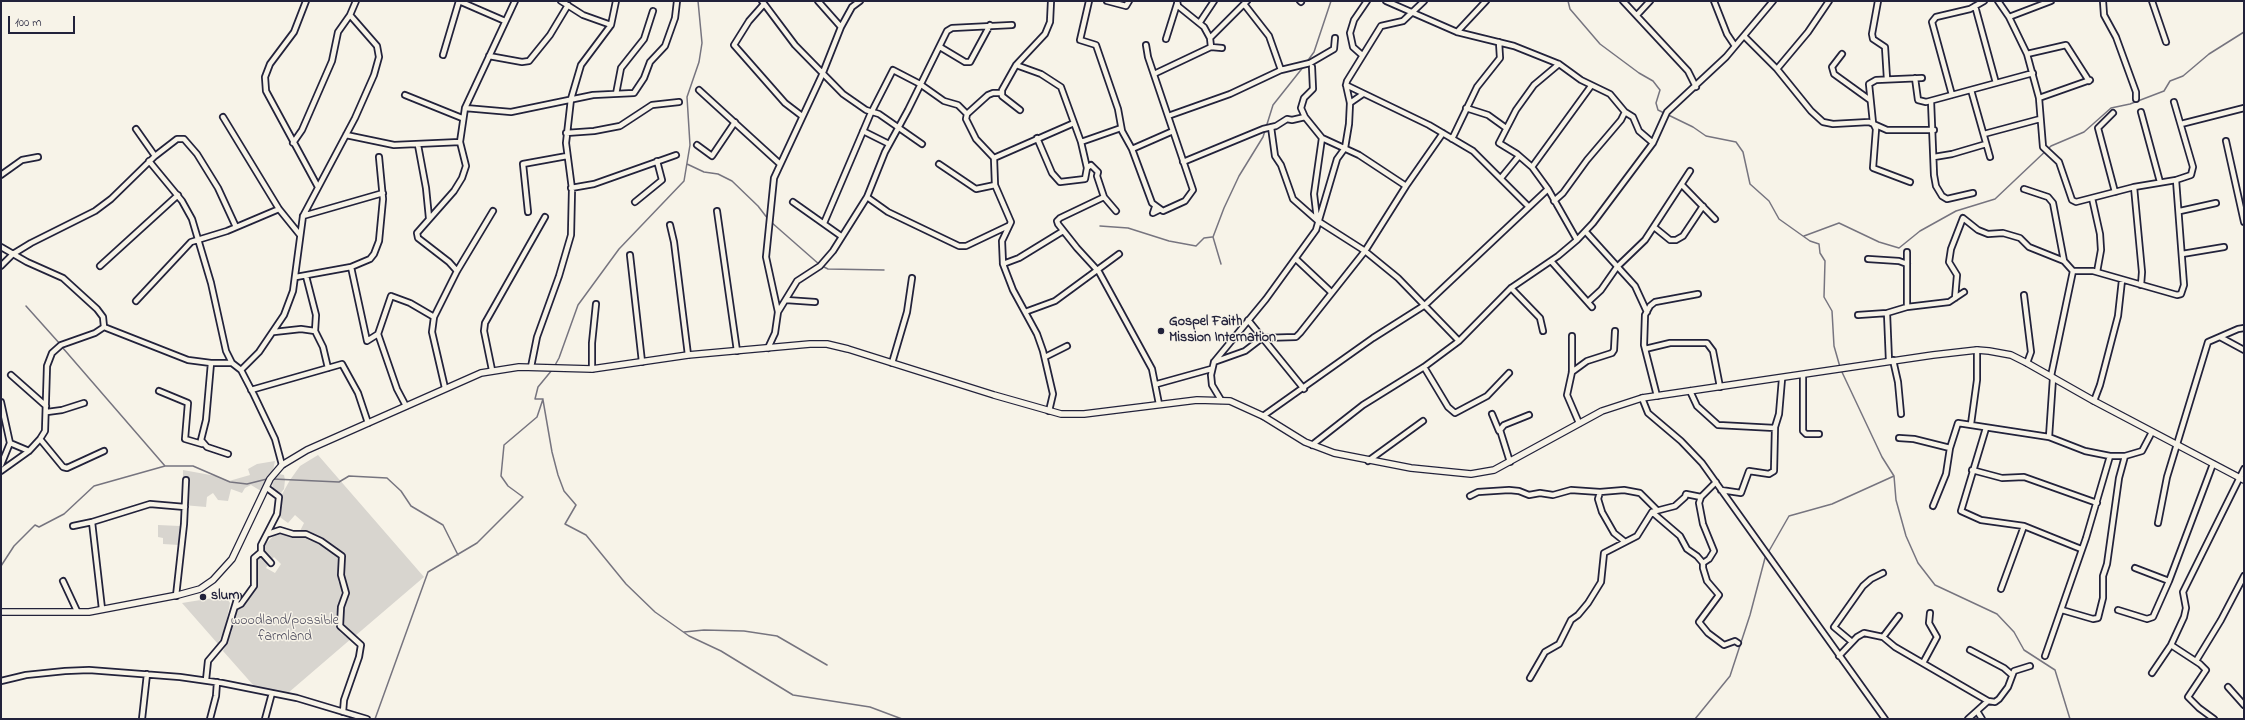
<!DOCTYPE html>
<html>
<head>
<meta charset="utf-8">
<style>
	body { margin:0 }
	#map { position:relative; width:2245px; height:720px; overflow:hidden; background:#f7f3e8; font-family:"Indie Flower",sans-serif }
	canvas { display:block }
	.frame { position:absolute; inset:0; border:2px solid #22223b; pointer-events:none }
	.scale { position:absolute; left:8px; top:16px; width:67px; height:18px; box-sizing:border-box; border:2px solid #22223b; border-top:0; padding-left:5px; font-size:12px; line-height:14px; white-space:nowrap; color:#22223b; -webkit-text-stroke:3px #f7f3e8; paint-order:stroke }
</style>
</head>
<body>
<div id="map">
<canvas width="2245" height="720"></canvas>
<div class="frame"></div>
<div class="scale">100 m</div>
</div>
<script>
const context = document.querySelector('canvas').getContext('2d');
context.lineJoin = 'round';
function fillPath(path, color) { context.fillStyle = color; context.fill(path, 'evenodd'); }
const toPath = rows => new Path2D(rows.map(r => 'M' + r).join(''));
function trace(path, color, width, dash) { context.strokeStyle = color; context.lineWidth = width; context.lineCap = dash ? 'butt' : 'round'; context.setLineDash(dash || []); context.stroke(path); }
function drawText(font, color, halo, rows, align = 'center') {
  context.font = font + ' "Indie Flower",sans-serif'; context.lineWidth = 3; context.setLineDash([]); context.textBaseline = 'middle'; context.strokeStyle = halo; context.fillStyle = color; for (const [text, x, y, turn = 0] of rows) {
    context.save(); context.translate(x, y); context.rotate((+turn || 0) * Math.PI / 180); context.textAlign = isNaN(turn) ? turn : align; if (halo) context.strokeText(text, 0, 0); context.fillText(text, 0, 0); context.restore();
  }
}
const green = toPath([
	[318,455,424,577,355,636,347,634,339,624,345,587,342,577,345,564,341,555,316,535,299,533,304,523,295,515,288,523,277,515,281,496,290,480,300,466],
	[275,461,273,470,261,491,251,485,245,488,242,493,231,489,228,501,218,500,213,493,207,497,206,507,183,505,183,470,216,476,229,481,250,475,248,469,257,464],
	[279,474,284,475,285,480,284,489,281,493,273,489,272,483],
	[158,525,180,526,179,545,163,544,163,538,158,537],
	[277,532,301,538,316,538,340,560,338,581,342,590,335,621,340,632,346,637,352,638,288,693,254,686,223,651,232,631,233,616,258,580,255,561,260,555,268,565,266,568,275,573,281,564,274,557,271,561,262,552,264,546],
	[221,590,230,603,225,628,218,644,182,603,213,598]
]);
const stream = toPath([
	[1568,1,1570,9,1600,44,1639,73,1653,81,1660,90,1656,103,1658,110,1693,127,1706,136,1736,142,1743,152,1750,184,1769,201,1779,219,1810,241,1819,244,1820,253,1825,261,1824,297,1832,311,1834,346,1840,367],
	[1306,63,1314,52,1331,1],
	[687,164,704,172,718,174,732,181,758,206,768,219],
	[771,222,820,265,828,269,884,270],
	[1100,226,1128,228,1169,241,1196,246,1204,238,1212,237],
	[1804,236,1839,223,1879,242,1899,248,1920,231,1956,211,1995,199,2051,146,2084,132,2111,108,2130,104,2164,91,2170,81,2183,76,2209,54,2244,32],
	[1221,264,1213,237,1224,208,1239,176,1263,137,1273,105,1304,66],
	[26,306,60,344],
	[62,347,165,466],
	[554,367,559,358,578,305,619,249,684,181,690,145,687,97,699,62,702,43,698,1],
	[1841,370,1882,457,1894,476,1896,500,1906,536,1918,563,1935,585,1997,614,2014,632,2024,650,2055,670,2070,719],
	[543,400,552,452,558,475,564,491,576,505,565,524,586,535,626,584,655,612,689,636,721,651,793,695,870,707,902,719],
	[273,479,339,482,349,476,387,478,401,491,411,506,443,525,458,555],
	[1,566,14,546,35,525,39,527,64,514,94,486,165,466,193,466,230,482,247,484,267,479],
	[684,632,704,630,744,631,777,636,827,665],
	[375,719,428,572,477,543,523,497,508,486,501,476,504,445,537,417,543,399,535,399,538,387,552,370],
	[1695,719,1730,676,1750,615,1765,558,1789,516,1832,504,1894,476]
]);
const minor = toPath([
	[306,1,294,32,270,64,265,77,266,91,318,187],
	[459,1,505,21],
	[561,1,583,15,611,25],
	[762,1,795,45,843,94,866,110,879,114,922,144],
	[1089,1,1080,40,1096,45,1118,109,1122,131,1132,149,1152,203,1163,211,1185,201,1193,190,1148,57,1146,45],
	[1107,1,1126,6,1129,1],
	[1177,1,1178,6,1204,27,1210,38,1211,47,1222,48],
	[1300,1,1301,2],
	[1386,1,1457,32,1514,46,1559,64,1581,80,1610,94,1625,112,1633,117,1639,131,1653,143],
	[1623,1,1688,71,1696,87],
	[1714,1,1727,34,1735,46],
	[1878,1,1872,34,1873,39,1885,47,1887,79],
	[1998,1,2009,17,2027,54,2039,98,2043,147,2059,162,2072,200,2076,202,2134,187,2176,180,2191,175,2193,167,2174,102],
	[2103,1,2104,15,2116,37,2136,92,2136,99],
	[2152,1,2166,42],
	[764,4,749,21,734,45,785,103,802,116],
	[1244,4,1269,36,1281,70],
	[1975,6,1996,83],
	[1637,15,1650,1],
	[2009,17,2051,1],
	[1200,22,1214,1],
	[841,27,852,7,860,1],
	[1457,32,1486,1],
	[1744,36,1777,69,1811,111,1823,122,1833,124,1869,122,1887,130,1934,130],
	[1210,38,1247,1],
	[1166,39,1177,4],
	[940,47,965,62,970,62,990,25],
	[1842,54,1832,67,1834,74,1870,100],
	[2027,54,2066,45,2089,81],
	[443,55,459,1],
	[1362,55,1353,47,1350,33,1354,20,1367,1],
	[489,56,522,62,529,61,550,35,568,5],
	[1559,64,1534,85,1516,110,1499,143,1517,154,1532,167,1548,189,1577,240],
	[1016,65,1041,74,1061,87,1081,142,1121,128],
	[1777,69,1808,32,1829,1],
	[1154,74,1211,47],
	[1915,78,1918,100,1926,102,2033,73],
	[1346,85,1429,125,1473,151,1528,206],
	[699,90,780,164],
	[1971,90,1990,157],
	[616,94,621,68,644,39,653,11],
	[405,95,462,118],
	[1952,95,1932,22,1936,17,1970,9,1984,1],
	[2039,98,2090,80],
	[1931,101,1934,175,1936,186,1942,196,1947,199,1973,193],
	[1350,103,1363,94],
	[465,108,511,112,593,95,634,93,644,78,650,62,665,46,675,18,677,1],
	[1466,108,1488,115,1506,128],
	[1020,110,1002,96,1002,90,1016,65,1045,34,1050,22,1051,1],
	[2141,112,2160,182],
	[2113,113,2098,128,2115,192],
	[967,114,988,95,993,93,1001,93],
	[1168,116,1230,94,1281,70,1310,63,1334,49,1335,38],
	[223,117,279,209,300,235],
	[1305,117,1301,108,1304,98,1313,89,1312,67],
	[2181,124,2244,108],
	[1271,127,1275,156,1281,165,1293,199,1318,221,1365,251,1398,278,1459,341],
	[136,129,155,156],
	[863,131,889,144],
	[566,133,594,131,620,126,652,105,679,102],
	[1984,134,2040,119],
	[346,135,394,145,460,142],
	[1037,138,1052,173,1060,182,1085,179,1087,168,1081,142],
	[1452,139,1477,87,1500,58,1499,42],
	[2226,141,2244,222],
	[293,143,302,130,332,61,338,32,350,15,356,1],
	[418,145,426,188,429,218],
	[697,145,712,156,735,122],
	[1132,149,1173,131],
	[1934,157,1952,154,1986,144],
	[994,158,1074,123],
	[149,161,182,201,192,219,211,283,226,351,232,363,241,370,254,395,275,439,282,465],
	[1183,162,1263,129,1276,126,1287,119,1292,120,1305,117,1322,138,1359,155,1406,186],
	[939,164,976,189,995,185],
	[1532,167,1591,86],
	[1087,168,1091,165,1098,172,1097,176,1104,197,1116,211],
	[1,175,22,160,38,157],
	[1501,178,1519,156],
	[1910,182,1873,168,1876,129,1873,123,1869,84,1876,80,1922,78],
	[1682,185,1715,219],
	[2134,187,2142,272,2141,285],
	[571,188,594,184,676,155],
	[2024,189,2048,197,2053,203,2064,261],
	[867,197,888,212,959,246,966,246,1008,226],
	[1104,197,1060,218,1057,221,1058,224,1077,248,1099,272,1152,369,1159,404],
	[2092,198,2100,234,2101,250,2097,272],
	[1554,201,1563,193,1587,160,1621,120,1625,112],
	[635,202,662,180,657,161],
	[793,202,841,236],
	[1155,207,1153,213,1159,210],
	[717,211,737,351],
	[2180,211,2216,203],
	[528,212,523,164,567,156],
	[303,216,383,193],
	[1317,219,1314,194,1322,138],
	[824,223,870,115,893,70,920,84,944,101,958,105,967,114,966,119,976,139,994,158,995,185,1011,222,1002,241,1003,264,1013,290,1037,334,1043,351,1053,394,1049,411],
	[670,225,674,242,688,355],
	[1654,227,1670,240,1676,240,1683,236,1703,206],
	[1586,232,1635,286,1647,312],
	[1,247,27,262,63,278,97,309,103,317,104,327,188,360,211,363,232,363],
	[2182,254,2224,247],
	[630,255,642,362],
	[1296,259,1331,292],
	[1868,259,1899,261,1907,264],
	[1551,261,1592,307],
	[1003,264,1019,258,1063,231],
	[1,266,13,254,31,243,95,211,111,199,155,156,177,139,184,139,197,154,218,188,236,227],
	[100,266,178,195],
	[351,267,367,341,378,334,391,296,410,303,434,317],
	[457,271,449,262,418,238,417,233,454,191,462,178,466,166,460,142,465,108,515,1],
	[306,276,316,315,315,331,323,347,328,368],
	[296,277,351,267,370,259,374,254,379,241,383,199,379,157],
	[1511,288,1540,318,1543,331],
	[2024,295,2031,352,2027,363],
	[1955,298,1957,275,1949,262,1951,249,1963,218,1978,230,1988,234,2003,233,2020,238,2029,247,2064,261,2073,271,2093,271,2177,295,2181,294,2184,285,2176,180],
	[786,300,815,302],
	[136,301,191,242,227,231,279,209],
	[1588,302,1601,290,1617,267,1645,240,1690,171],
	[1907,307,1907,252],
	[778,312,797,281,820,266,833,251,867,197,885,152,908,110,947,31,952,28,1012,25],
	[1025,312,1055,301,1119,254],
	[1887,313,1889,361],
	[1858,315,1887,313,1907,307,1949,302,1964,292],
	[1248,320,1304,389],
	[274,332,301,329,315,331],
	[378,334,397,389,406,406],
	[1572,336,1572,372,1567,395,1579,423],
	[2220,337,2244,350],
	[768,348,775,333,778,312,766,257,774,178,822,75,841,27,818,1],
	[1645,349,1670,343,1707,343,1713,351,1720,387],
	[1045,357,1067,346],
	[1893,360,1898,382,1901,414],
	[1214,362,1245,351,1262,338,1296,337,1300,333,1365,251,1406,186,1443,133],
	[211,363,206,420,201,440,207,447,228,454],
	[892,363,907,312,912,278],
	[531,367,537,337,559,276,571,235,572,189,566,143,571,99,581,65,611,25,616,1],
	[1424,367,1448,407,1455,413,1487,396,1509,373],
	[592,369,592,343,596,304],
	[241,370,259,352,284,315,293,291,303,216,355,118,374,75,379,57,377,46,350,15],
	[492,370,484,331,485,323,545,217],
	[1572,372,1587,361,1612,353,1614,350,1615,331],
	[11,375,46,406],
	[1803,375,1803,431,1806,434,1819,434],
	[2051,376,2073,271],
	[1157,384,1211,369],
	[445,388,432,332,434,317,457,271,493,211],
	[251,390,342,364,358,393,368,423],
	[159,391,188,403,185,439,202,444],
	[1690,391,1697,406,1718,425,1775,428],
	[1657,396,1644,345,1645,315,1650,306,1655,302,1698,294],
	[1642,398,1648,413,1681,441,1702,463,1885,719],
	[1221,400,1212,385,1211,375,1214,362,1266,299,1316,230,1337,159,1345,148,1349,124,1350,103,1346,85,1347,81,1381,26,1403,21,1424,1],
	[2094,401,2100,385,2118,316,2122,280],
	[1,402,10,443,1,465],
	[47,412,62,410,84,403],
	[1492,414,1499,431],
	[1263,416,1373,338,1425,305,1548,189],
	[1971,424,1977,380,1977,350],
	[1986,428,1961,511,1981,520,2024,526,2081,549],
	[2049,437,2053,378],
	[1899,438,1914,439,1950,448],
	[40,439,63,467,67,468,104,451],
	[10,443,29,451],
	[1312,445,1363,405,1424,367,1459,341,1511,288,1558,256,1577,240,1593,223,1653,143,1667,112,1726,57,1773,1],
	[1368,461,1423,421],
	[1510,462,1500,430,1504,425,1529,415],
	[1972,470,2002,478,2024,477,2097,503],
	[1,471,29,451,40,439,45,431,47,366,52,353,61,345,95,333,104,327],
	[1721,490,1741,493,1749,471,1769,474,1774,471,1775,427,1779,414,1782,379],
	[1600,492,1598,499,1602,512,1614,533,1624,541],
	[1470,496,1478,492,1509,490,1519,491,1529,495,1540,493,1553,495,1571,490,1600,492,1624,490,1640,493,1657,510],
	[1701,497,1699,503,1703,524,1714,551,1709,559,1703,563,1703,568,1707,581,1719,595,1699,622,1708,633,1724,645,1735,641,1738,643],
	[1933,506,1946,474,1950,448,1958,423,2049,437,2085,451,2110,456,2125,456,2142,451,2152,432],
	[1652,512,1680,536,1687,549,1697,556,1703,563],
	[92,522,102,609],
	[2158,523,2167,477,2208,342,2238,329,2244,328],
	[73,526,92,522,150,504,185,507],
	[268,534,280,530,293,534,306,534,321,541,342,556,341,575,346,593,341,607,340,626,361,645,359,657,344,700,343,712],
	[261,552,271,563],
	[2135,568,2169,581],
	[63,581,77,611],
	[2001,589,2024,526],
	[176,596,184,524,186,480],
	[235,607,241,604,254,586,254,558,261,552,261,545,277,514,279,497,267,488],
	[2062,610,2093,619,2098,618,2103,598,2103,576,2107,564,2119,478,2125,456],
	[2118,610,2147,619,2153,617,2169,581,2213,464],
	[1883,637,1899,616],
	[1852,642,1834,627,1863,586,1871,579,1883,573],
	[2171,645,2200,664,2206,670,2188,697,2199,708,2214,719],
	[1970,650,2004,668,2012,675],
	[1839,656,1857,637,1864,633,1883,637,1895,647,1988,701,1995,702,1999,699,2008,687,2014,671,2030,666],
	[2045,656,2086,538,2110,456],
	[2196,661,2221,620,2244,576],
	[1923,663,1937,637,1929,623,1930,613],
	[2152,673,2171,645,2184,617,2186,608,2183,592,2244,469],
	[1530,678,1545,652,1559,644,1571,620,1578,615,1588,603,1601,582,1604,553,1637,536,1652,512,1675,506,1685,497,1686,494,1701,497,1716,482],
	[206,680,208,661,224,642,238,596],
	[1,681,26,675,65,671,89,670,180,677,222,683,297,698,367,719],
	[2228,687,2244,705],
	[1977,711,1982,719],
	[142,719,147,674],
	[210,719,216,696,217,682],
	[265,719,272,693],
	[1968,719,1988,701]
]);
const major = toPath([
	[1,612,89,612,178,595,200,589,213,580,232,559,270,479,282,465,307,450,481,373,519,367,592,369,688,355,810,344,827,344,848,349,994,395,1061,414,1084,414,1197,400,1230,401,1263,416,1305,442,1334,453,1411,468,1471,474,1494,470,1602,411,1642,398,1933,355,1977,350,1989,351,2011,355,2027,363,2094,401,2244,480]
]);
const markers = [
	[1161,331,4,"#22223b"],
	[203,597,4,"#22223b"]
];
const poiNames = [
	["Gospel Faith",1169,323],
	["Mission Internation",1169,339],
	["slum",211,597]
];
const parkNames = [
	["woodland/possible",285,622],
	["farmland",285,638]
];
fillPath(green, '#d8d5cf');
trace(stream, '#76747f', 1.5);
trace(minor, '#22223b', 8);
trace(major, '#22223b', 8);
trace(minor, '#f7f3e8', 4.5);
trace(major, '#f7f3e8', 5.5);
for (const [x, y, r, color] of markers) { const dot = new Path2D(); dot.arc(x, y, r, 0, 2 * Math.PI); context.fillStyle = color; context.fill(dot); trace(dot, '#f7f3e8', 1.5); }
drawText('bold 14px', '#22223b', '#f7f3e8', poiNames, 'left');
drawText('14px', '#504f60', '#f7f3e8', parkNames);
</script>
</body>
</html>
